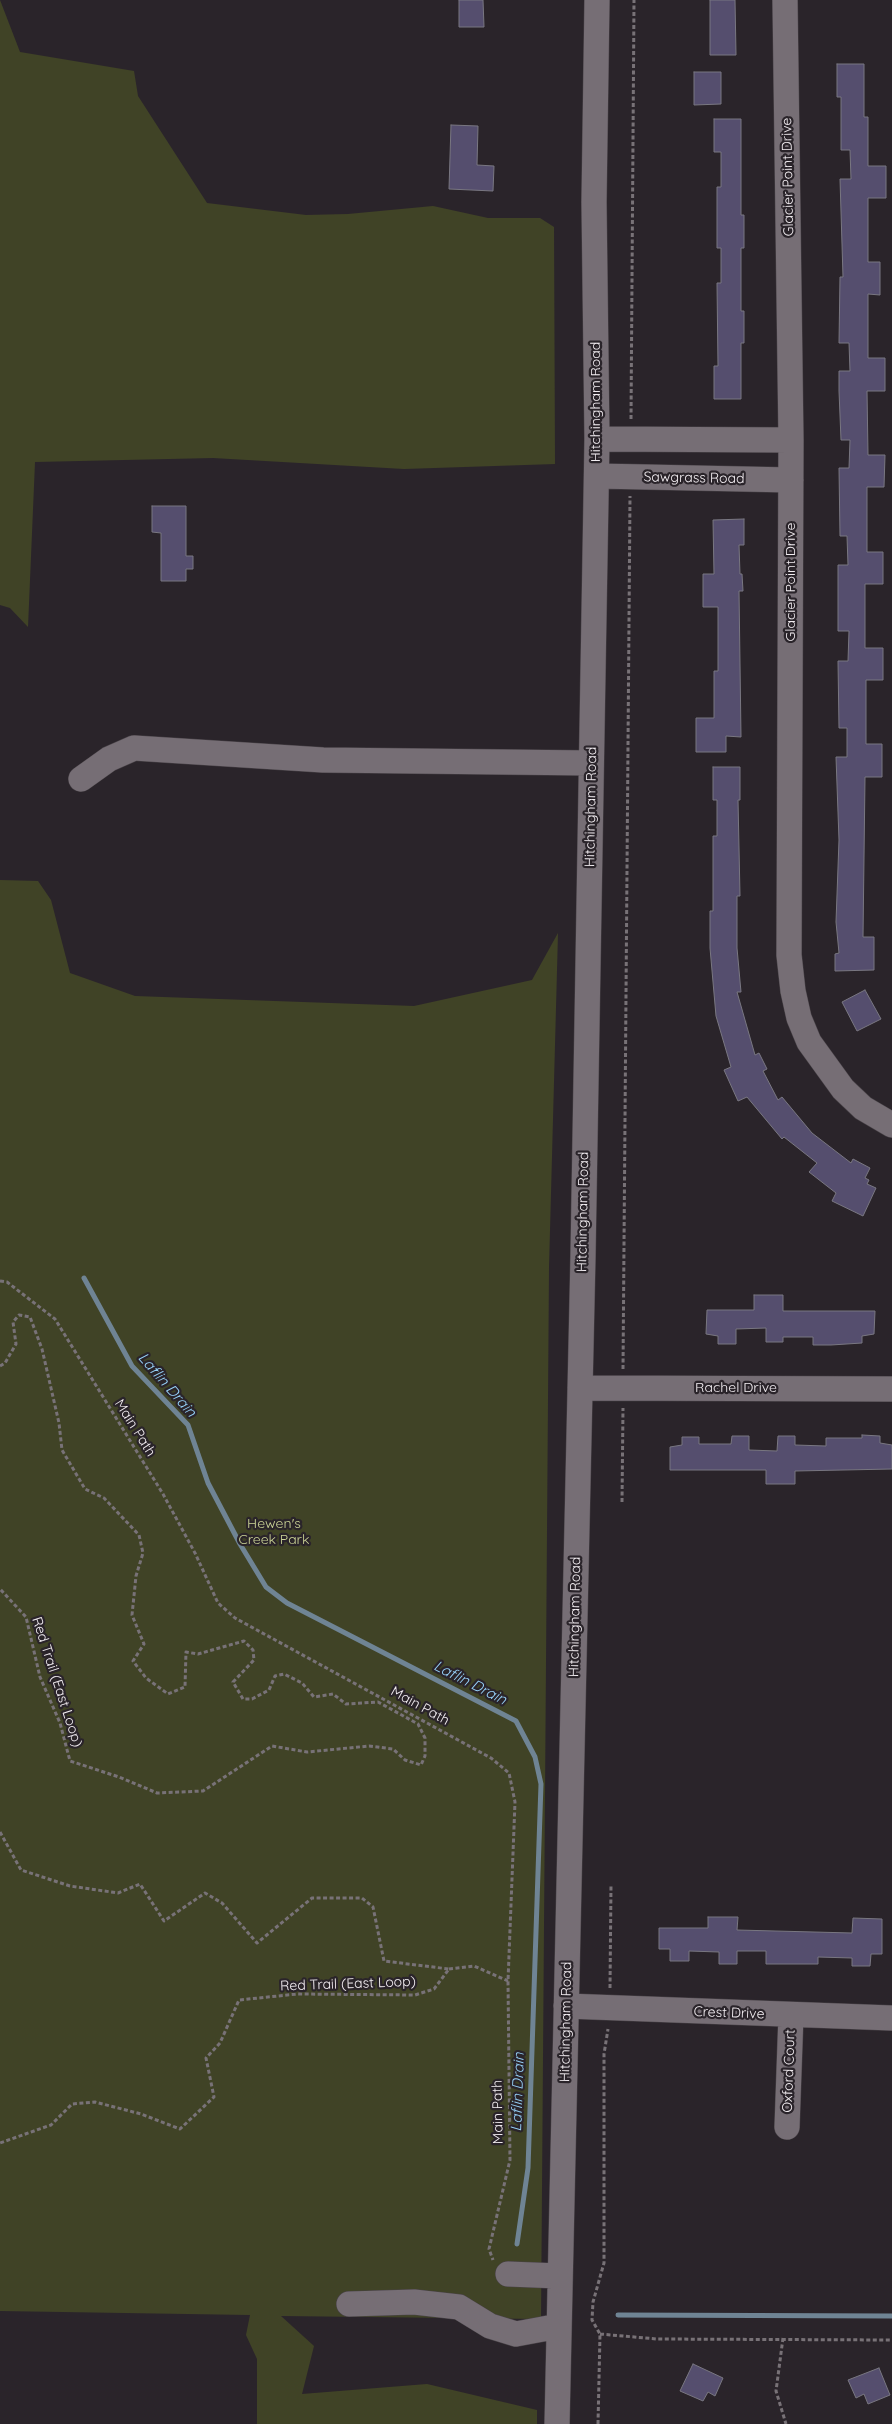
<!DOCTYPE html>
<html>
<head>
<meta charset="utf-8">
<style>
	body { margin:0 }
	canvas { display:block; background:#2a242a }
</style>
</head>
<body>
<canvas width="892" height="2424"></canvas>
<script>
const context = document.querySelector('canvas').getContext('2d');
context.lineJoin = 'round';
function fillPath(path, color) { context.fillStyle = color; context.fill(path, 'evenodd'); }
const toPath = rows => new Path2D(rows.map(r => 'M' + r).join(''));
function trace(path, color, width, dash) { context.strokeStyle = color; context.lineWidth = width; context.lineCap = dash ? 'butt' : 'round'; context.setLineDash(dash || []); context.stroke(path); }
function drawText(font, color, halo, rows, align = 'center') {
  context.font = font + ' Quicksand,sans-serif'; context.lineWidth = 4.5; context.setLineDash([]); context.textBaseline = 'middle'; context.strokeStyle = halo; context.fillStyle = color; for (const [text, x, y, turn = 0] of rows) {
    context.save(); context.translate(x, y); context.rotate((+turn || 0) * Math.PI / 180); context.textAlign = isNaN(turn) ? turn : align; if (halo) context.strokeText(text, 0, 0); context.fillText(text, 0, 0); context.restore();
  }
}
const green = toPath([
	[0,0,20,52,134,71,138,96,207,203,306,215,348,214,433,206,488,218,540,218,554,227,555,464,404,469,213,458,35,462,28,627,10,608,0,605],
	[0,880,38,881,51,900,70,973,135,996,414,1006,532,980,558,933,549,1267,541,2319,281,2316,314,2346,302,2394,427,2384,537,2410,537,2424,257,2424,257,2359,246,2335,250,2315,0,2311]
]);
const stream = toPath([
	[84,1278,132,1366,188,1425,208,1483,240,1544,266,1587,287,1603,516,1721,535,1757,541,1784,528,2168,517,2244],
	[618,2315,892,2316]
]);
const building = toPath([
	[459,0,483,0,484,27,459,27,459,0],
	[710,0,735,0,736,55,710,55,710,0],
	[837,64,864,64,864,117,868,117,868,166,886,166,886,198,868,198,868,262,880,262,880,295,868,294,868,358,885,358,885,391,867,391,868,455,885,455,884,487,867,487,867,552,883,552,883,584,865,584,865,648,883,648,883,680,866,680,866,744,882,744,882,777,865,777,863,937,874,937,874,970,835,971,835,954,839,953,836,922,839,840,836,757,847,757,847,728,839,728,838,661,848,661,849,631,838,631,838,565,848,565,847,536,840,536,839,468,849,468,850,440,841,440,839,391,839,371,850,371,849,343,839,343,840,277,843,277,840,179,851,179,850,150,841,150,841,97,837,97,837,64],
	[694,72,721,72,721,104,694,105,694,72],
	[714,119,741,119,741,215,744,215,744,248,741,248,741,311,744,311,744,343,741,343,741,399,714,399,714,366,718,366,717,283,721,283,721,248,717,248,717,187,721,187,721,152,714,152,714,119],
	[451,125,478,126,477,165,494,166,493,191,449,189,451,125],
	[152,506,186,506,186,556,193,556,193,569,186,569,186,581,161,581,161,533,152,532,152,506],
	[744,519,744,545,739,545,740,574,742,574,743,591,739,591,741,737,726,736,726,752,696,752,696,718,714,718,714,671,718,671,718,607,703,607,703,574,714,574,713,520,744,519],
	[713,767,740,767,740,800,738,800,740,896,737,896,737,948,741,992,737,992,755,1055,759,1053,767,1069,763,1071,778,1100,782,1097,812,1133,851,1163,853,1159,870,1168,865,1178,869,1180,867,1184,876,1188,863,1216,832,1201,836,1193,809,1172,817,1163,784,1137,782,1139,747,1097,738,1101,724,1070,731,1067,716,1016,710,948,710,911,713,911,713,836,717,836,717,800,713,800,713,767],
	[865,990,881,1019,857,1031,842,1002,865,990],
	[754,1295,783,1295,783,1311,875,1311,874,1334,862,1336,862,1343,831,1345,813,1345,813,1337,783,1337,783,1342,766,1342,766,1328,736,1329,736,1344,718,1344,718,1336,706,1334,707,1310,754,1310,754,1295],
	[862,1435,880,1436,880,1443,892,1445,892,1469,795,1471,795,1484,766,1484,766,1470,670,1470,670,1447,682,1445,682,1437,699,1437,699,1444,731,1444,732,1436,749,1436,749,1450,777,1451,778,1436,795,1436,795,1445,826,1446,826,1438,862,1438,862,1435],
	[708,1917,738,1917,737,1930,852,1933,853,1918,882,1919,882,1954,871,1954,870,1966,852,1966,852,1958,818,1957,818,1964,766,1964,766,1951,737,1951,737,1964,719,1964,719,1952,689,1951,689,1961,670,1961,670,1949,659,1949,659,1928,708,1928,708,1917],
	[693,2364,723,2378,715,2396,708,2392,703,2401,680,2391,693,2364],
	[879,2368,890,2395,868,2404,864,2394,856,2398,848,2380,879,2368]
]);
const path = toPath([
	[631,419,634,0],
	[0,1281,7,1282,55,1319,163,1494,195,1553,218,1603,235,1618,491,1758,509,1773,515,1802,508,1981,510,2160,489,2249,493,2260],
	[0,1366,5,1363,16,1344,13,1322,19,1315,30,1317,42,1349,59,1423,62,1450,85,1489,104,1498,139,1535,143,1553,136,1576,132,1615,144,1644,133,1661,146,1678,168,1694,185,1687,186,1652,198,1654,244,1641,253,1650,254,1660,233,1682,243,1699,252,1699,269,1690,275,1676,284,1674,302,1683,314,1697,333,1694,346,1704,378,1702,418,1724,425,1738,425,1756,421,1765,405,1760,393,1749,369,1746,307,1752,272,1746,203,1791,157,1793,119,1777,70,1761,60,1723,40,1677,26,1617,0,1589],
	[623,1369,630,496],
	[622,1502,623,1408],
	[0,1832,21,1870,70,1886,118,1893,140,1884,164,1921,205,1893,222,1903,257,1943,312,1898,362,1898,373,1907,384,1961,449,1969,434,1989,415,1995,297,1994,239,2000,220,2043,206,2058,214,2097,180,2129,141,2114,95,2102,72,2104,51,2125,0,2143],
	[449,1969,474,1966,508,1981],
	[610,1988,611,1885],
	[600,2334,657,2339,892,2340],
	[783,2338,776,2391,786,2424],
	[598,2424,600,2334,592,2320,593,2302,604,2263,604,2054,608,2029]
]);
const minor = toPath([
	[785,0,791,440,789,955,793,991,799,1018,809,1042,843,1089,863,1108,892,1125],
	[597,439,791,440],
	[597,476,791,480],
	[81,779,109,759,134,748,323,760,591,763],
	[580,1388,892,1389],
	[566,2006,892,2018],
	[787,2127,791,2015],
	[508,2274,559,2276],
	[349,2304,414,2302,459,2307,490,2326,516,2334,559,2326],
	[557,2424,583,1256,597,439,594,202,597,0]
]);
const streetNames = [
	["Glacier Point Drive",788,177,-91],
	["Hitchingham Road",596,402,-90],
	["Sawgrass Road",694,478,1],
	["Glacier Point Drive",791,582,-90],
	["Hitchingham Road",591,807,-89],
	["Hitchingham Road",583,1212,-89],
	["Rachel Drive",736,1388],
	["Main Path",135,1428,58],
	["Hitchingham Road",575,1617,-89],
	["Red Trail (East Loop)",57,1682,72],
	["Main Path",420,1706,29],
	["Red Trail (East Loop)",348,1984,-2],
	["Crest Drive",729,2013,2],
	["Hitchingham Road",566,2022,-89],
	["Oxford Court",789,2071,-88],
	["Main Path",498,2112,-91]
];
const parkNames = [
	["Hewen's",274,1524],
	["Creek Park",274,1540]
];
const waterNames = [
	["Laflin Drain",167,1385,49],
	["Laflin Drain",470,1683,27],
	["Laflin Drain",518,2092,-88]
];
fillPath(green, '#404326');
trace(stream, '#6f8494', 5);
fillPath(building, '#554e6e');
trace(building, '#797781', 1);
trace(minor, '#494348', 26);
trace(path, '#787277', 3, [4, 2.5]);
trace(minor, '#766e75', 25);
drawText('14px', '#f3eef2', '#2a242a', streetNames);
drawText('14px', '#ccd496', '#2a242a', parkNames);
drawText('italic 15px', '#96d1f8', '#2a242a', waterNames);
</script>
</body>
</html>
